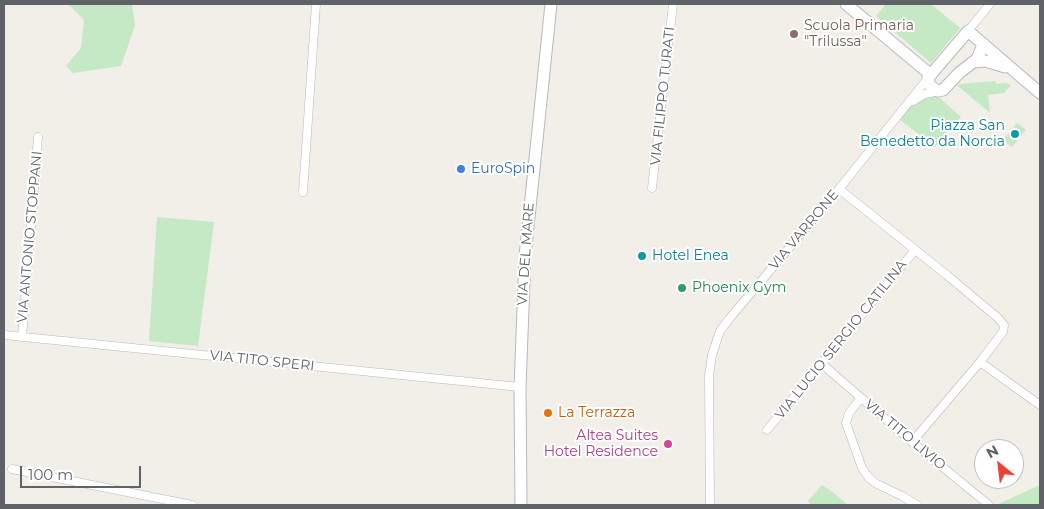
<!DOCTYPE html>
<html>
<head>
<meta charset="utf-8">
<style>
	body { margin:0 }
	#map { position:relative; width:1044px; height:509px; overflow:hidden; background:#f1efe8; font-family:Montserrat,sans-serif }
	canvas { display:block }
	.frame { position:absolute; inset:0; border:5px solid #5f6368; pointer-events:none }
	.north { position:absolute; left:974px; top:439px; width:50px; height:50px; box-sizing:border-box; background:#fff; border:1px solid #bfc1c3; border-radius:50%; rotate:331deg; font-size:14px; font-weight:700; line-height:20px; text-align:center; color:#5f6368 }
	.north::after { content:''; display:block; margin:auto; width:18px; height:22px; background:#ea4335; clip-path:polygon(50% 0,100% 100%,50% 72%,0 100%) }
	.scale { position:absolute; left:20px; top:466px; width:121px; height:22px; box-sizing:border-box; border:2px solid #5f6368; border-top:0; padding-left:6px; font-size:15px; line-height:18px; white-space:nowrap; color:#5f6368; -webkit-text-stroke:4px #fff; paint-order:stroke }
</style>
</head>
<body>
<div id="map">
<canvas width="1044" height="509"></canvas>
<div class="frame"></div>
<div class="north">N</div>
<div class="scale">100 m</div>
</div>
<script>
const context = document.querySelector('canvas').getContext('2d');
context.lineJoin = 'round';
function fillPath(path, color) { context.fillStyle = color; context.fill(path, 'evenodd'); }
const toPath = rows => new Path2D(rows.map(r => 'M' + r).join(''));
function trace(path, color, width, dash) { context.strokeStyle = color; context.lineWidth = width; context.lineCap = dash ? 'butt' : 'round'; context.setLineDash(dash || []); context.stroke(path); }
function drawText(font, color, halo, rows, align = 'center') {
  context.font = font + ' Montserrat,sans-serif'; context.lineWidth = 4; context.setLineDash([]); context.textBaseline = 'middle'; context.strokeStyle = halo; context.fillStyle = color; for (const [text, x, y, turn = 0] of rows) {
    context.save(); context.translate(x, y); context.rotate((+turn || 0) * Math.PI / 180); context.textAlign = isNaN(turn) ? turn : align; if (halo) context.strokeText(text, 0, 0); context.fillText(text, 0, 0); context.restore();
  }
}
const green = toPath([
	[68,4,132,4,135,25,121,66,73,73,66,66,81,48,84,20],
	[886,4,931,4,960,28,931,63,876,16],
	[995,81,996,84,1006,83,1011,85,1004,93,988,95,990,113,958,86,959,84],
	[930,96,940,98,961,117,935,147,899,119,913,102],
	[1017,123,1026,130,1012,147,1003,140],
	[157,217,214,222,198,346,149,341],
	[822,485,830,490,848,505,811,505,808,501],
	[1040,485,1040,505,996,505]
]);
const street = toPath([
	[968,31,990,4],
	[913,101,925,94,940,91],
	[652,188,673,4],
	[839,189,948,276,998,318,1004,325,1003,332,980,362,912,442],
	[303,192,316,4],
	[4,335,520,387],
	[22,337,38,137],
	[980,362,1040,405],
	[822,364,912,442,989,505],
	[861,398,849,413,846,423,862,468,869,478,877,484,902,496,917,505],
	[767,430,915,250],
	[12,469,192,505],
	[710,505,709,376,712,355,720,331,729,319,839,189,928,78]
]);
const secondary = toPath([
	[846,4,931,75],
	[983,45,977,59,959,73,943,90,938,91,930,86,928,78,968,31,1040,93],
	[973,62,985,61,1005,67],
	[521,505,520,387,525,256,551,4]
]);
const markers = [
	[794,34,5,"#8d6e63"],
	[1015,134,5,"#0f9aa8"],
	[461,169,5,"#3f7fe0"],
	[642,256,5,"#0f9aa8"],
	[682,288,5,"#2e9e5b"],
	[548,413,5,"#e8710a"],
	[668,444,5,"#d1479c"]
];
const educationNames = [
	["Scuola Primaria",804,26],
	["\"Trilussa\"",804,42]
];
const streetNames = [
	["VIA FILIPPO TURATI",663,96,-84],
	["VIA VARRONE",804,230,-50],
	["VIA ANTONIO STOPPANI",30,237,-85],
	["VIA DEL MARE",526,254,-86],
	["VIA LUCIO SERGIO CATILINA",841,340,-51],
	["VIA TITO SPERI",262,361,6],
	["VIA TITO LIVIO",905,435,40]
];
const cultureNames = [
	["Piazza San",1005,126],
	["Benedetto da Norcia",1005,142],
	["Hotel Enea",652,256,"left"]
];
const shopNames = [
	["EuroSpin",471,169]
];
const leisureNames = [
	["Phoenix Gym",692,288]
];
const foodNames = [
	["La Terrazza",558,413]
];
const hotelNames = [
	["Altea Suites",658,436],
	["Hotel Residence",658,452]
];
fillPath(green, '#c5e8c5');
trace(street, '#b5b8bc', 9);
trace(secondary, '#b6babf', 13);
trace(street, '#fff', 8);
trace(secondary, '#fff', 11);
for (const [x, y, r, color] of markers) { const dot = new Path2D(); dot.arc(x, y, r, 0, 2 * Math.PI); context.fillStyle = color; context.fill(dot); trace(dot, '#fff', 2); }
drawText('14px', '#785e54', '#fff', educationNames, 'left');
drawText('14px', '#5f6368', '#fff', streetNames);
drawText('14px', '#0d838f', '#fff', cultureNames, 'right');
drawText('14px', '#366cbe', '#fff', shopNames, 'left');
drawText('14px', '#27864d', '#fff', leisureNames, 'left');
drawText('14px', '#c56008', '#fff', foodNames, 'left');
drawText('14px', '#b23c85', '#fff', hotelNames, 'right');
</script>
</body>
</html>
